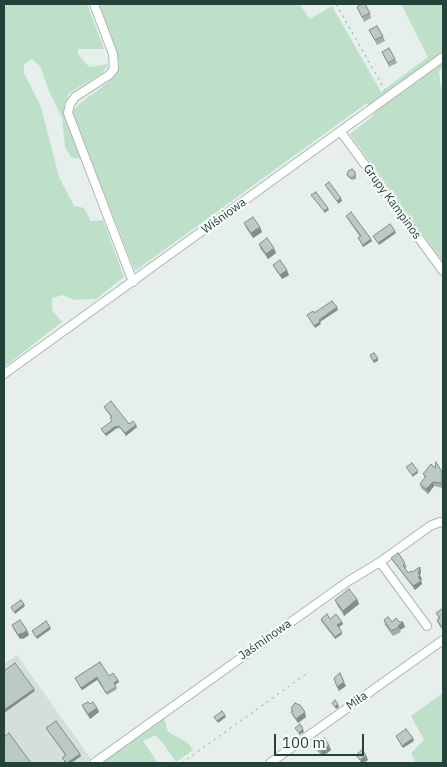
<!DOCTYPE html>
<html>
<head>
<meta charset="utf-8">
<style>
	body { margin:0 }
	#map { position:relative; width:447px; height:767px; overflow:hidden; background:#e6efeb; font-family:"IBM Plex Sans",sans-serif }
	canvas { display:block }
	.frame { position:absolute; inset:0; border:5px solid #24423a; pointer-events:none }
	.scale { position:absolute; left:274px; top:734px; width:90px; height:22px; box-sizing:border-box; border:2px solid #24423a; border-top:0; padding-left:6px; font-size:15px; line-height:18px; white-space:nowrap; color:#24423a; -webkit-text-stroke:4px #f7fbf9; paint-order:stroke }
</style>
</head>
<body>
<div id="map">
<canvas width="447" height="767"></canvas>
<div class="frame"></div>
<div class="scale">100 m</div>
</div>
<script>
const context = document.querySelector('canvas').getContext('2d');
context.lineJoin = 'round';
function fillPath(path, color) { context.fillStyle = color; context.fill(path, 'evenodd'); }
const toPath = rows => new Path2D(rows.map(r => 'M' + r).join(''));
function trace(path, color, width, dash) { context.strokeStyle = color; context.lineWidth = width; context.lineCap = dash ? 'butt' : 'round'; context.setLineDash(dash || []); context.stroke(path); }
function drawText(font, color, halo, rows, align = 'center') {
  context.font = font + ' "IBM Plex Sans",sans-serif'; context.lineWidth = 4.5; context.setLineDash([]); context.textBaseline = 'middle'; context.strokeStyle = halo; context.fillStyle = color; for (const [text, x, y, turn = 0] of rows) {
    context.save(); context.translate(x, y); context.rotate((+turn || 0) * Math.PI / 180); context.textAlign = isNaN(turn) ? turn : align; if (halo) context.strokeText(text, 0, 0); context.fillText(text, 0, 0); context.restore();
  }
}
const built = toPath([
	[17,655,91,759,85,763,4,763,4,664]
]);
const green = toPath([
	[4,4,87,4,104,49,78,49,78,54,89,67,109,64,102,73,69,93,64,106,80,159,71,157,65,147,62,118,49,91,40,66,32,59,24,64,24,73,41,107,59,177,74,206,84,208,91,221,103,220,124,277,96,299,75,300,63,295,52,298,52,310,62,322,4,367],
	[97,4,301,4,300,5,310,19,332,6,381,92,428,57,401,4,443,4,443,67,439,71,441,87,443,89,443,262,350,134,374,115,367,103,135,271,73,117,73,111,79,104,110,81,118,71,119,61],
	[443,693,443,763,416,763,411,753,424,740,411,716],
	[164,718,168,732,188,743,193,750,176,762,163,743,155,735,143,741,158,763,101,763]
]);
const path = toPath([
	[336,4,385,90],
	[182,763,306,674]
]);
const minor = toPath([
	[94,4,113,54,114,69,109,75,75,97,70,104,68,113,133,282],
	[341,132,443,271],
	[4,374,443,57],
	[380,562,427,626],
	[94,763,347,582,380,562,430,526,440,522,443,523],
	[270,763,443,640]
]);
const wall = toPath([
	[357,7,370,13,371,18,364,22],
	[369,30,383,36,385,41,377,45],
	[382,52,395,59,397,63,389,67],
	[356,174,356,179,352,180,348,177,347,175],
	[346,216,372,241,363,247,358,238,360,237,347,218],
	[244,223,262,232,253,238,246,228],
	[259,244,276,253,268,259,260,248],
	[273,265,289,275,282,279,275,269],
	[104,407,129,424,136,425,137,427,126,436,120,428,118,429,117,428,106,436,101,429,112,421,110,418,111,417],
	[436,462,443,488,434,486,428,494,421,488,420,484,425,478,423,474,435,468],
	[391,558,405,564,407,567,405,568,408,573,421,570,420,575,422,579,421,580,422,584,415,590,393,561],
	[357,599,359,604,344,616,337,605,335,600],
	[442,609,443,631,439,625,437,620,439,619,436,613],
	[321,619,330,619,342,622,343,624,338,627,342,634,335,639,321,621],
	[384,620,403,622,405,627,400,630,401,632,393,636,385,625],
	[12,625,29,635,23,639,23,638,20,639,14,630],
	[109,676,118,680,119,682,115,685,117,689,107,695,97,680,82,690,75,678],
	[90,704,97,708,99,712,90,719,84,710,82,705],
	[291,708,306,717,298,723,293,716,291,712,292,711],
	[46,728,80,754,81,756,71,763,65,763,62,758,65,755,47,730],
	[316,747,331,750,323,756,318,752]
]);
const shadedWall = toPath([
	[341,198,342,201,338,204,337,201],
	[328,208,329,210,324,213,324,211],
	[260,227,262,232,253,238,251,233],
	[395,231,396,233,379,245,378,243],
	[371,239,372,241,363,247,363,245],
	[274,248,276,253,268,259,266,254],
	[287,270,289,275,282,279,280,275],
	[337,307,338,310,320,322,321,324,315,328,314,326,319,320],
	[378,358,378,361,374,363,373,361],
	[136,425,137,427,126,436,125,433],
	[116,426,117,428,106,436,105,434],
	[418,471,418,473,412,477,412,475],
	[442,472,443,475,443,488,442,483],
	[433,482,434,486,428,494,426,489],
	[420,567,421,570,420,576,422,579,420,581,418,577],
	[421,581,422,584,415,590,413,586],
	[357,599,359,604,344,616,343,611],
	[24,604,25,606,15,614,14,612],
	[342,622,343,624,338,628,337,625],
	[403,622,405,627,400,630,398,626],
	[50,627,51,629,37,639,36,637],
	[27,630,29,635,23,639,22,634],
	[342,632,342,634,335,639,335,637],
	[21,633,23,638,20,639,18,635],
	[97,677,97,680,82,690,81,688],
	[118,680,119,682,114,685,114,683],
	[344,682,346,686,339,691,337,687],
	[34,689,35,691,4,713,4,710],
	[338,704,339,707,336,709,335,707],
	[97,708,99,712,90,719,88,714],
	[305,712,306,717,298,723,296,719],
	[225,715,226,717,218,723,217,721],
	[303,729,304,732,299,735,299,733],
	[413,738,414,741,403,748,402,746],
	[329,745,331,750,323,756,321,751],
	[80,754,81,756,71,763,67,763],
	[366,755,368,760,364,763,361,763,360,760]
]);
const building = toPath([
	[362,4,365,4,370,13,362,17,357,7,362,4],
	[377,26,383,36,375,40,369,30,377,26],
	[389,48,395,59,388,63,382,52,389,48],
	[352,169,355,172,355,176,351,178,347,175,348,171,352,169],
	[329,182,341,198,337,201,325,185,329,182],
	[316,192,328,208,324,211,311,195,316,192],
	[351,212,371,239,363,245,358,238,361,236,346,216,351,212],
	[253,217,260,227,251,233,244,223,253,217],
	[390,224,395,231,378,243,373,236,390,224],
	[267,238,274,248,266,254,259,244,267,238],
	[280,260,287,270,280,275,273,265,280,260],
	[332,301,337,307,319,320,320,322,314,326,307,315,313,311,314,313,332,301],
	[374,353,378,358,373,361,370,355,374,353],
	[111,401,129,424,133,421,136,425,125,433,119,426,117,427,116,426,105,434,101,429,112,421,110,418,112,417,104,407,111,401],
	[436,462,442,472,442,483,433,482,426,489,420,484,426,476,423,474,431,464,435,468,436,462],
	[412,463,418,471,412,475,406,467,412,463],
	[398,553,403,560,405,564,403,565,408,573,411,571,412,572,420,567,418,573,420,576,418,577,421,581,413,586,391,558,398,553],
	[349,589,357,599,343,611,335,600,349,589],
	[21,600,24,604,14,612,11,607,21,600],
	[442,609,443,610,443,625,441,626,437,620,440,618,436,613,442,609],
	[327,614,330,619,336,614,342,622,337,625,342,632,335,637,321,619,327,614],
	[388,617,392,622,396,618,399,622,403,622,398,626,399,627,391,631,384,620,388,617],
	[20,620,27,630,22,634,21,633,18,635,12,625,20,620],
	[46,621,50,627,36,637,32,631,46,621],
	[100,662,109,676,113,673,118,680,114,683,116,687,106,693,97,677,81,688,75,678,100,662],
	[15,663,34,689,4,710,4,671,15,663],
	[340,673,344,682,337,687,334,678,340,673],
	[335,700,338,704,335,707,332,703,335,700],
	[88,702,90,704,93,702,97,708,88,714,82,705,88,702],
	[295,703,300,705,305,712,296,719,291,712,293,711,291,708,295,703],
	[222,711,225,715,217,721,214,717,222,711],
	[56,721,80,754,67,763,62,758,66,755,46,728,56,721],
	[300,724,303,729,299,733,295,728,300,724],
	[406,729,413,738,402,746,396,736,406,729],
	[9,733,31,763,4,763,4,737,9,733],
	[324,738,329,745,321,751,316,747,317,744,324,738],
	[362,750,366,755,360,760,356,755,362,750]
]);
const streetNames = [
	["Grupy Kampinos",392,202,54],
	["Wiśniowa",224,216,-36],
	["Jaśminowa",265,640,-35],
	["Miła",357,701,-35]
];
fillPath(built, '#d4dfda');
fillPath(green, '#bfe0c8');
trace(minor, '#a8b8b2', 10);
trace(path, '#86b3a5', 1, [2.5, 4]);
trace(minor, '#fff', 8);
fillPath(wall, '#a1aea9');
fillPath(shadedWall, '#838d89');
fillPath(building, '#bbcac4');
trace(building, '#838d89', 1);
drawText('12px', '#24423a', '#f7fbf9', streetNames);
</script>
</body>
</html>
